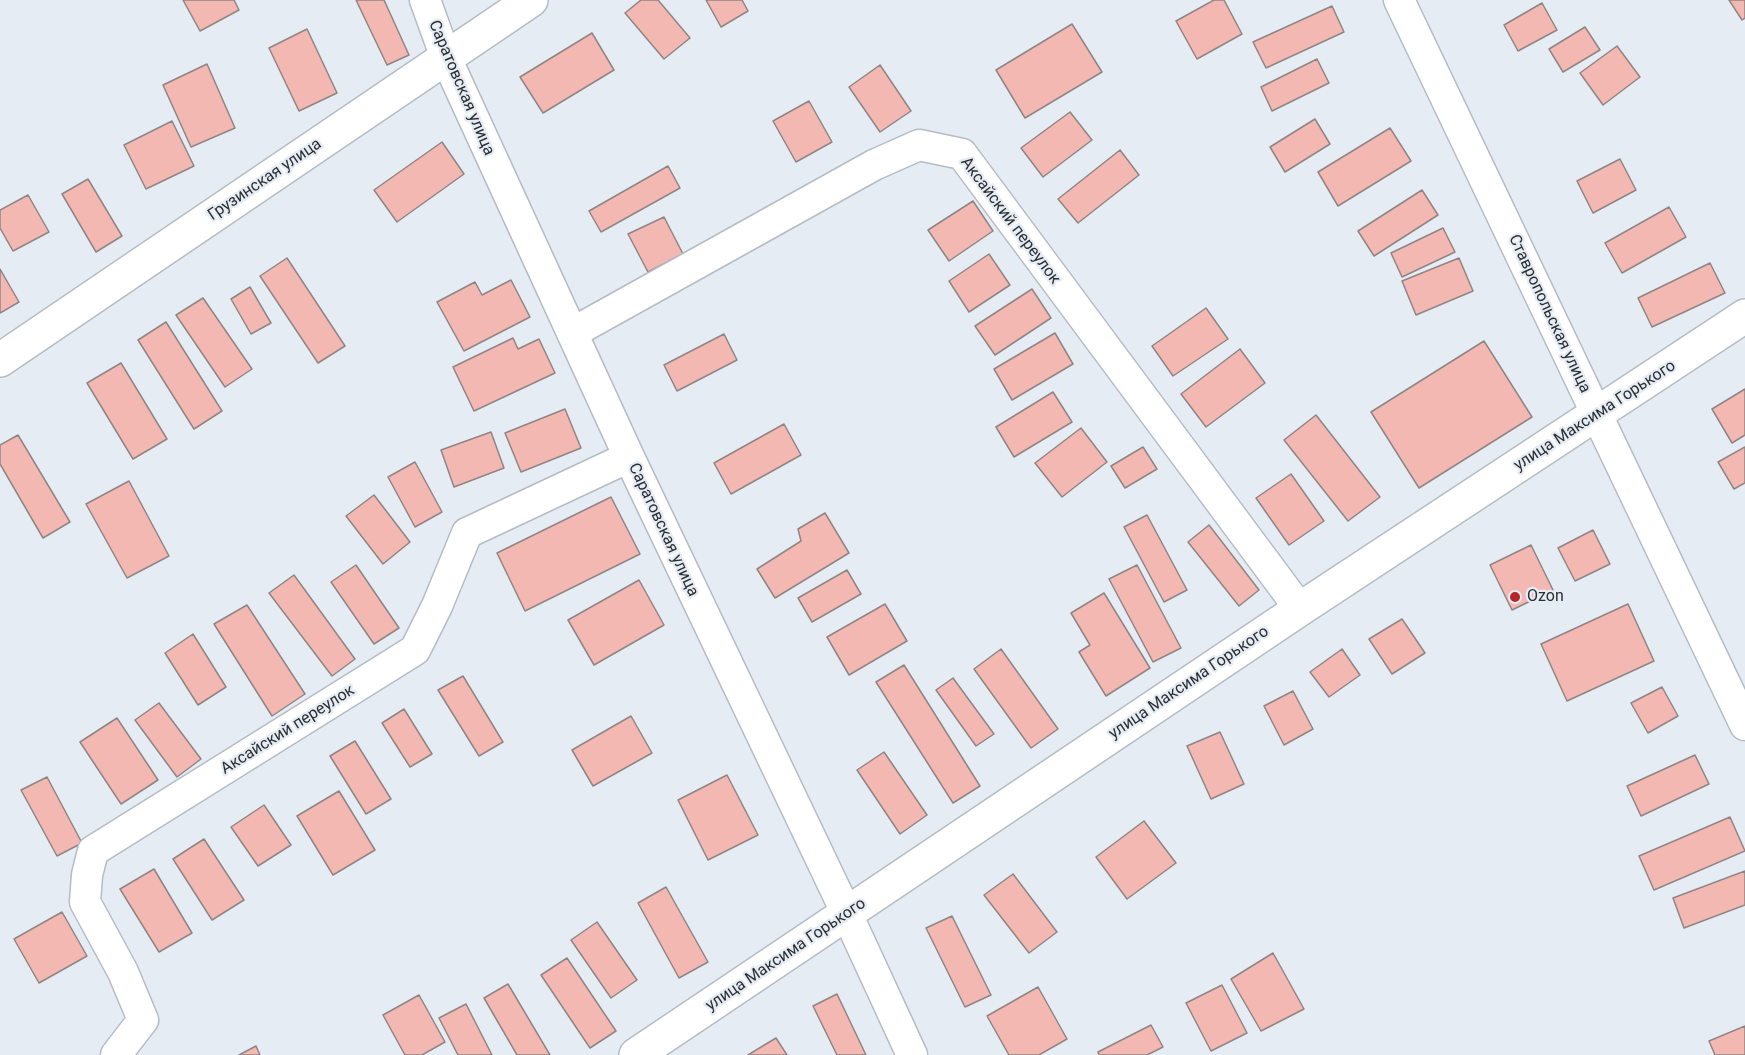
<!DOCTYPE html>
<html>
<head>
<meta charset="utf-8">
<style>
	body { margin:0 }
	canvas { display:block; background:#e5ecf4 }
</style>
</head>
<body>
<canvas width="1745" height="1055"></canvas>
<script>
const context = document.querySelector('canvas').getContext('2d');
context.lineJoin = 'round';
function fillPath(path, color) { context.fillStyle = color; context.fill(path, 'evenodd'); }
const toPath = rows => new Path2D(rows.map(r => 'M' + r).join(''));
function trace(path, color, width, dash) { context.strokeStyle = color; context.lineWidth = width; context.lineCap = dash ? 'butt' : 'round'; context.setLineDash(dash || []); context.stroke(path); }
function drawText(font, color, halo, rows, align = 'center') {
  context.font = font + ' Roboto,sans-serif'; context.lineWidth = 4.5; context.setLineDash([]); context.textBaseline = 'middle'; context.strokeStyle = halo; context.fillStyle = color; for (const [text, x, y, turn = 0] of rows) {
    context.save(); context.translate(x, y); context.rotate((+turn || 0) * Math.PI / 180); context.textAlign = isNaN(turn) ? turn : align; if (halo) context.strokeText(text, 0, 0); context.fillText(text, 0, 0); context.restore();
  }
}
const building = toPath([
	[183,0,234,0,239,10,200,31,183,0],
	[356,0,384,0,409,55,387,65,356,0],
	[641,0,658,0,690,38,664,59,625,13,641,0],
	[706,0,742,0,748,11,721,27,706,0],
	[1214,0,1224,0,1242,34,1197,59,1176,21,1214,0],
	[1729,0,1745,0,1745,18,1742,20,1729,0],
	[1542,3,1557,30,1518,51,1504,25,1542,3],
	[1332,6,1344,32,1266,68,1253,42,1332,6],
	[1072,24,1102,72,1025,118,996,70,1072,24],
	[1585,27,1600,50,1563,72,1549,49,1585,27],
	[307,29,337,93,299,111,269,48,307,29],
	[592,33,614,70,543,113,520,77,592,33],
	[1617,46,1640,77,1603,105,1580,73,1617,46],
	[1317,59,1329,83,1272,111,1261,87,1317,59],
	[207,64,235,128,191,147,163,85,207,64],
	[880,65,911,111,880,132,849,87,880,65],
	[809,101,832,142,796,162,773,121,809,101],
	[1070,112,1092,140,1043,177,1021,148,1070,112],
	[1315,119,1330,144,1285,172,1270,147,1315,119],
	[172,121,194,166,146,189,124,145,172,121],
	[1390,128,1411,161,1338,206,1318,172,1390,128],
	[442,142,464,174,397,222,374,190,442,142],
	[1120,150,1139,175,1078,223,1058,199,1120,150],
	[1620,159,1636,190,1593,213,1577,181,1620,159],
	[668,166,680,188,601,232,589,211,668,166],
	[88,179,122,236,96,252,62,194,88,179],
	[1422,190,1438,215,1374,256,1358,231,1422,190],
	[28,195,49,232,13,251,0,228,0,210,28,195],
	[973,201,993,231,949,261,928,230,973,201],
	[1669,207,1686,237,1622,273,1605,243,1669,207],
	[664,217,683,254,648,272,628,234,664,217],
	[1443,228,1455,252,1402,277,1391,253,1443,228],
	[989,254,1010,285,969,312,949,281,989,254],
	[287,258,345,346,318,363,260,276,287,258],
	[1459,258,1473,291,1416,315,1402,281,1459,258],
	[1710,263,1725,293,1652,327,1638,298,1710,263],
	[0,269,19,302,0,313,0,269],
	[511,280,530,317,464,351,437,302,475,282,482,295,511,280],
	[250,287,271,323,251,334,231,299,250,287],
	[1032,289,1051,318,995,355,975,326,1032,289],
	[203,298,252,369,225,387,176,315,203,298],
	[1206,308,1228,339,1173,376,1152,346,1206,308],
	[166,322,222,411,194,429,138,340,166,322],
	[1055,333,1073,364,1012,400,994,369,1055,333],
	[724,334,737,360,677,391,664,365,724,334],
	[513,338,518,349,539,339,555,373,474,411,453,367,513,338],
	[1484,341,1532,417,1419,488,1371,412,1484,341],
	[1240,349,1265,383,1206,427,1181,394,1240,349],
	[121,363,167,439,133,459,87,383,121,363],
	[1745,389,1745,435,1732,443,1712,409,1745,389],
	[1053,392,1072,422,1014,457,996,427,1053,392],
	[565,409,581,448,521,472,505,433,565,409],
	[1316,415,1380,497,1348,521,1284,440,1316,415],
	[784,424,801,455,731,494,714,463,784,424],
	[1081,428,1107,462,1062,497,1035,463,1081,428],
	[491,432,504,468,454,487,441,450,491,432],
	[18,435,70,522,43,538,0,464,0,445,18,435],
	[1143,447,1157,469,1125,488,1111,466,1143,447],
	[1745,447,1745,483,1734,489,1718,462,1745,447],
	[415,462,442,512,415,527,388,477,415,462],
	[1291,474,1324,521,1289,545,1256,498,1291,474],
	[129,481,169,556,127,578,86,504,129,481],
	[374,495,410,542,383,564,346,516,374,495],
	[611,497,640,554,525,611,497,553,611,497],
	[825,513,849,553,775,598,757,569,801,541,798,529,825,513],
	[1147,515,1187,590,1164,602,1124,527,1147,515],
	[1209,525,1259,590,1239,606,1188,542,1209,525],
	[1593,530,1610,564,1575,581,1558,548,1593,530],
	[1531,545,1553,590,1512,610,1490,565,1531,545],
	[356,565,399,628,374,644,331,582,356,565],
	[1137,565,1181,648,1153,662,1109,579,1137,565],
	[847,570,861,594,812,622,798,598,847,570],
	[294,575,355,659,332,676,269,593,294,575],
	[639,580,664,625,594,665,568,620,639,580],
	[1104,593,1150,668,1106,696,1079,652,1090,645,1071,613,1104,593],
	[885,604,907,641,849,675,827,637,885,604],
	[1628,604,1654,661,1567,701,1541,644,1628,604],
	[247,605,305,694,272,716,214,624,247,605],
	[1402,619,1425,653,1392,674,1369,639,1402,619],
	[193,634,226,687,198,705,165,653,193,634],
	[1001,649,1058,729,1031,748,974,669,1001,649],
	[1342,649,1360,675,1329,697,1310,672,1342,649],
	[904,665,980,786,953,803,876,682,904,665],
	[463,676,503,742,479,756,438,690,463,676],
	[953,678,994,734,976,746,936,690,953,678],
	[1662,687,1678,716,1648,733,1631,703,1662,687],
	[1293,691,1313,729,1284,745,1264,706,1293,691],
	[159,703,201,759,177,777,135,720,159,703],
	[404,709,432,754,410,767,382,723,404,709],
	[631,716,652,753,593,786,572,750,631,716],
	[117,718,158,780,121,804,80,742,117,718],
	[1220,732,1244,784,1211,799,1187,746,1220,732],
	[355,741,391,799,366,814,330,756,355,741],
	[884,752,927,815,900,834,857,770,884,752],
	[1695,755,1709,784,1641,816,1627,786,1695,755],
	[727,775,758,835,708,860,678,800,727,775],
	[47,777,82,843,57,856,21,790,47,777],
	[339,791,375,850,333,875,297,816,339,791],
	[264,805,291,845,258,866,231,827,264,805],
	[1730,817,1745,851,1654,890,1639,856,1730,817],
	[1144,821,1176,863,1127,899,1096,857,1144,821],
	[204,839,244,900,212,920,173,859,204,839],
	[154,869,192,933,159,952,120,889,154,869],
	[1745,871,1745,905,1684,928,1673,898,1745,871],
	[1013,874,1057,932,1029,953,984,895,1013,874],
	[666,887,708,962,679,978,638,903,666,887],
	[62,912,87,956,39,983,14,939,62,912],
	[952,916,991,995,965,1007,926,928,952,916],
	[597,922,637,980,611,998,571,940,597,922],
	[1273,953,1304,1009,1261,1031,1231,979,1273,953],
	[567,958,616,1031,590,1048,541,975,567,958],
	[508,984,550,1055,517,1055,484,998,508,984],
	[1222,985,1247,1033,1211,1051,1186,1003,1222,985],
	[1038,987,1067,1039,1039,1055,1009,1055,987,1016,1038,987],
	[837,994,866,1055,837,1055,813,1006,837,994],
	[419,995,445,1042,422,1055,405,1055,383,1015,419,995],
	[466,1004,492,1055,458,1055,439,1018,466,1004],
	[1151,1025,1163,1047,1147,1055,1099,1055,1098,1052,1151,1025],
	[1745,1026,1745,1055,1715,1055,1709,1041,1745,1026],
	[776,1038,787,1055,748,1055,776,1038],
	[256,1046,260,1055,239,1055,256,1046]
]);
const minor = toPath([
	[425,0,446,58,629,457,847,914,912,1055],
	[1399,0,1745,725],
	[572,333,874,165,919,145,962,154,1300,609],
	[116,1055,143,1020,123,972,85,902,87,875,93,851,415,650,437,606,467,533,629,457]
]);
const secondary = toPath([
	[0,360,531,0],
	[636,1055,1300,609,1745,316]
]);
const markers = [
	[1515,597,6,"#b6252a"]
];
const streetNames = [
	["Саратовская улица",461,88,67],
	["Грузинская улица",265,180,-34],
	["Аксайский переулок",1010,221,53],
	["Ставропольская улица",1549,314,65],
	["улица Максима Горького",1595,416,-33],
	["Саратовская улица",663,530,65],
	["улица Максима Горького",1189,683,-34],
	["Аксайский переулок",288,730,-32],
	["улица Максима Горького",786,955,-34]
];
const poiNames = [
	["Ozon",1527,597]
];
fillPath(building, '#f3b8b2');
trace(building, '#908584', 1.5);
trace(minor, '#b6bcc5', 33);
trace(secondary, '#b6bcc5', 36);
trace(minor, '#fff', 30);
trace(secondary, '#fff', 33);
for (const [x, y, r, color] of markers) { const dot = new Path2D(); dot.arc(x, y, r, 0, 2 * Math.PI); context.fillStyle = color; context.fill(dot); trace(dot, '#e5ecf4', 2); }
drawText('16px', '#2b2d31', '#e5ecf4', streetNames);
drawText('16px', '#2b2d31', '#e5ecf4', poiNames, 'left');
</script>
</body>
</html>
